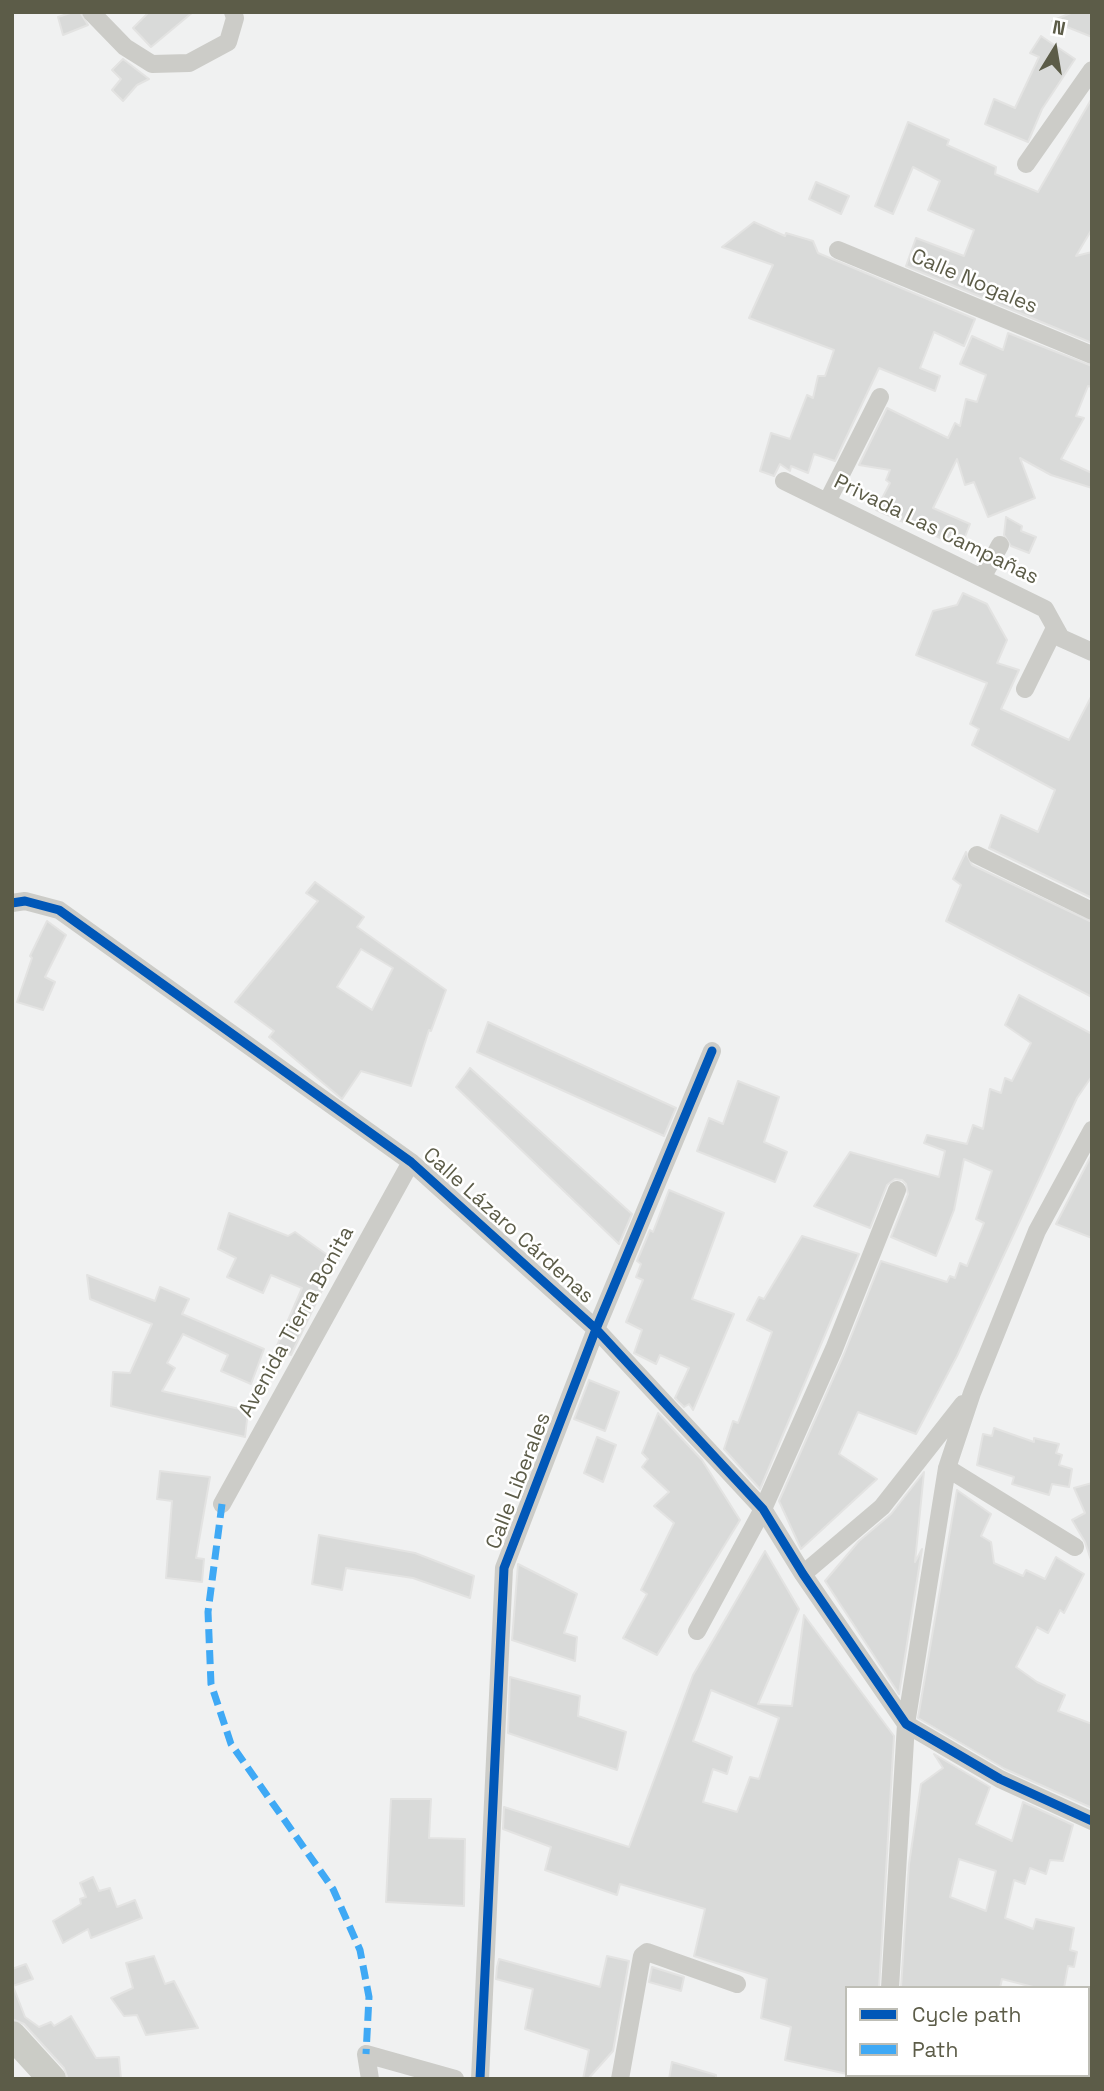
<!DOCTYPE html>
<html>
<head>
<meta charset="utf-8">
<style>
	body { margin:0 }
	#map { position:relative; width:1104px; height:2091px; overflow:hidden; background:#f0f1f1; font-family:"Space Grotesk",sans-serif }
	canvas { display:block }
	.frame { position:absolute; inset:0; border:14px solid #5c5c48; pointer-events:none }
	.legend { position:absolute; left:845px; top:1986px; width:245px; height:91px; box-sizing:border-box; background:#fff; border:2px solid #bebeb6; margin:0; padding:9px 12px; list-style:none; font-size:21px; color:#5c5c48 }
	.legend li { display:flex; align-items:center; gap:14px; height:35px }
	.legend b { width:35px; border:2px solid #bebeb6 }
	.north { position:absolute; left:1020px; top:14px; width:70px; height:70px; -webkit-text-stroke:5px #fff; paint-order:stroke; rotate:11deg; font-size:19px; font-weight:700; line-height:28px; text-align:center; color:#5c5c48 }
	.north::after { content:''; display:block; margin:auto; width:24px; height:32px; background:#5c5c48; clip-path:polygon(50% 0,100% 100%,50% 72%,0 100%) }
</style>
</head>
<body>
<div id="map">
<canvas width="1104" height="2091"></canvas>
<div class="frame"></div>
<ul class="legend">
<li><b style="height:9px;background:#0057b8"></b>Cycle path</li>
<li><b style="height:9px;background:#3fa9f5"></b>Path</li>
</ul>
<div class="north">N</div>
</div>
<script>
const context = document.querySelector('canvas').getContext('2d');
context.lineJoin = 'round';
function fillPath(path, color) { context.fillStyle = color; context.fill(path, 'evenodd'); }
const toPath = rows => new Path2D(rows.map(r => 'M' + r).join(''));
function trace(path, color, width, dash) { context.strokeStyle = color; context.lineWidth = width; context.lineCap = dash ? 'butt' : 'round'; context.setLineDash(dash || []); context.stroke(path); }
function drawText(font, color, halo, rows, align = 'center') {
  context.font = font + ' "Space Grotesk",sans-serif'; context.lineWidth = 5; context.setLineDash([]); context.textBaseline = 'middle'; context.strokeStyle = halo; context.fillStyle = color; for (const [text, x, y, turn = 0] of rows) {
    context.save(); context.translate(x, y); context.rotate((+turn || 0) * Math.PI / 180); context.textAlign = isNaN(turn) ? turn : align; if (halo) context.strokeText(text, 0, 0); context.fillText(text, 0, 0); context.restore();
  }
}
const building = toPath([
	[73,12,80,12,88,25,63,35,58,17,73,12],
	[149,12,193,12,151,47,133,28,149,12],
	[1073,12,1092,12,1092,37,1052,21,1073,12],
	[1041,36,1075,59,1042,109,1028,142,985,124,994,99,1015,108,1039,57,1030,53,1041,36],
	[123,59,149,79,137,85,123,101,112,90,121,79,112,70,123,59],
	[1092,98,1092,229,1076,256,1092,252,1092,343,906,266,916,238,964,256,974,230,928,210,940,181,913,167,893,214,875,206,908,122,949,140,947,145,996,167,995,174,1038,192,1092,98],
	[816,182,849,196,841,214,809,199,816,182],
	[754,222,785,236,786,233,813,241,818,253,975,319,964,346,934,332,920,368,940,376,935,391,879,368,835,461,814,454,808,473,791,466,790,471,780,464,774,476,760,471,771,433,790,439,807,395,813,398,818,376,825,376,834,350,749,318,773,265,722,247,754,222],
	[1008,333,1092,366,1092,387,1088,386,1076,416,1084,418,1061,459,1092,473,1092,488,1051,475,1020,458,1035,498,988,517,974,482,965,485,957,459,933,508,970,524,961,547,876,510,890,483,886,480,890,470,859,465,887,408,948,438,955,423,960,426,966,399,977,402,986,375,960,364,972,336,1003,350,1008,333],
	[1006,517,1022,526,1021,531,1036,537,1029,553,1011,546,1004,535,1006,517],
	[963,593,987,604,1007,640,997,663,1019,670,1001,709,1069,740,1092,695,1092,898,989,848,1001,815,1038,832,1055,790,972,745,979,729,970,724,987,683,916,655,933,611,957,605,963,593],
	[966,852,972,865,1092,922,1092,997,946,921,961,885,953,879,966,852],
	[315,882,364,917,357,927,446,990,431,1031,429,1030,411,1086,361,1071,342,1099,269,1037,274,1031,235,1002,318,901,306,893,315,882],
	[361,949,393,968,372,1010,337,987,361,949],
	[47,921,66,935,45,977,55,982,43,1010,17,1002,32,958,30,956,47,921],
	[1019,995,1092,1034,1092,1076,1077,1098,957,1356,916,1434,858,1412,839,1454,877,1479,801,1549,779,1501,844,1354,881,1261,947,1282,950,1276,955,1278,960,1263,967,1266,984,1223,976,1219,992,1171,964,1159,954,1210,936,1256,891,1237,908,1194,906,1184,902,1180,895,1179,887,1185,870,1228,814,1206,850,1152,939,1177,945,1151,924,1143,927,1135,967,1144,973,1125,983,1129,990,1089,1001,1093,1005,1078,1012,1081,1031,1043,1005,1025,1019,995],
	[488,1022,676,1108,664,1136,477,1052,488,1022],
	[470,1068,632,1214,619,1244,456,1087,470,1068],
	[738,1081,779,1097,764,1142,787,1152,775,1182,697,1151,709,1118,723,1124,738,1081],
	[1092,1154,1092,1238,1056,1224,1092,1154],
	[669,1190,724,1213,692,1299,734,1314,693,1410,689,1404,684,1407,675,1398,689,1368,660,1355,656,1364,634,1353,642,1330,626,1322,643,1280,636,1277,641,1264,637,1261,650,1230,653,1232,669,1190],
	[229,1213,288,1236,295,1232,336,1261,291,1355,276,1348,302,1288,271,1275,263,1293,227,1277,236,1258,218,1249,229,1213],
	[802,1236,859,1254,760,1489,724,1449,733,1421,738,1423,772,1332,747,1320,759,1297,764,1299,802,1236],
	[87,1275,155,1301,160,1287,189,1299,182,1314,264,1349,251,1384,221,1371,228,1355,183,1334,167,1363,175,1368,162,1391,248,1411,245,1437,111,1406,113,1372,130,1373,152,1324,90,1299,87,1275],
	[589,1380,619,1392,605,1431,574,1419,589,1380],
	[658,1413,702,1460,740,1520,657,1655,623,1638,647,1594,641,1590,674,1523,654,1506,669,1492,642,1467,648,1459,642,1453,658,1413],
	[994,1428,1034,1442,1034,1438,1059,1444,1056,1453,1062,1455,1059,1465,1072,1469,1069,1487,1052,1484,1049,1495,1012,1484,1014,1477,977,1465,983,1434,992,1436,994,1428],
	[597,1437,616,1445,603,1482,584,1473,597,1437],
	[160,1471,210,1477,196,1558,204,1559,202,1582,166,1578,172,1501,157,1499,160,1471],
	[924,1472,915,1562,922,1549,899,1694,825,1581,859,1541,891,1514,924,1472],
	[1092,1483,1092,1563,1085,1542,1072,1520,1085,1513,1074,1488,1092,1483],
	[957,1490,991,1514,981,1536,991,1542,994,1563,1023,1576,1026,1570,1045,1579,1056,1557,1084,1574,1064,1613,1060,1610,1048,1633,1037,1627,1016,1667,1037,1682,1065,1695,1058,1711,1092,1724,1092,1808,1005,1769,918,1718,957,1490],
	[319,1535,415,1553,474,1576,470,1598,413,1578,346,1568,342,1590,312,1584,319,1535],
	[765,1551,799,1609,758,1704,792,1706,804,1615,894,1736,879,1988,847,1988,847,2074,785,2060,791,2027,761,2018,767,1979,694,1956,705,1909,620,1884,617,1895,545,1870,551,1847,503,1829,504,1807,629,1847,693,1675,765,1551],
	[711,1690,779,1718,759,1779,750,1777,737,1812,703,1802,713,1769,727,1774,732,1757,693,1741,711,1690],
	[518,1564,577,1594,564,1633,577,1637,575,1661,512,1640,518,1564],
	[510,1677,580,1696,578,1716,626,1732,617,1770,508,1733,510,1677],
	[934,1754,990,1787,976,1824,1012,1841,1023,1802,1073,1825,1063,1861,1050,1860,1046,1874,1030,1868,1025,1884,1014,1880,1005,1918,1033,1929,1036,1919,1074,1928,1070,1950,1077,1952,1074,1967,1068,1966,1064,1988,1037,1988,1002,1979,1000,1988,901,1988,909,1864,921,1784,943,1768,934,1754],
	[959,1859,996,1871,986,1911,950,1897,959,1859],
	[391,1799,431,1799,429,1838,465,1839,464,1906,386,1902,391,1799],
	[93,1877,99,1891,110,1888,117,1907,135,1900,142,1918,91,1938,88,1929,63,1943,53,1921,81,1904,80,1899,86,1897,80,1883,93,1877],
	[154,1956,165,1984,174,1981,198,2028,146,2035,137,2015,124,2016,111,1998,133,1988,126,1963,154,1956],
	[607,1956,629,1961,613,2051,588,2079,583,2079,589,2050,525,2029,533,1989,496,1979,497,1967,499,1959,600,1987,607,1956],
	[26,1964,33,1979,13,1986,25,2017,39,2027,51,2022,54,2026,71,2016,96,2058,119,2057,121,2079,68,2079,64,2068,24,2024,12,2019,12,1969,26,1964],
	[652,1967,684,1977,681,1991,649,1982,652,1967],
	[672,2062,716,2075,716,2079,669,2079,672,2062]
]);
const minor = toPath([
	[91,12,125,47,152,64,189,63,228,42,235,18,233,12],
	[1026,164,1092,70],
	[838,250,1092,355],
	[784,481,1045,609,1061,638,1092,652],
	[827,502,880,397],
	[982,578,1000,545],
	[1025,689,1055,628],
	[977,855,1092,911],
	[12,903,25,901,59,910,411,1162,596,1329,763,1509,803,1574,906,1724,1000,1779,1092,1821],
	[947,1468,1075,1547],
	[222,1504,411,1162],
	[803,1574,882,1507,963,1404],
	[697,1631,763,1509,834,1349,897,1190],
	[890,1988,906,1724,947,1468,972,1393,1037,1231,1092,1130],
	[1088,2047,1092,2047],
	[370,2079,366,2054,455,2079],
	[480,2079,504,1568,596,1329,712,1051],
	[620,2079,642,1956,647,1952,737,1984],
	[873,2079,874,2075]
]);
const primary = toPath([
	[12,2035,52,2079]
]);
const quiet = toPath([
	[222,1504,208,1612,211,1684,231,1744,333,1889,360,1950,369,1997,366,2054]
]);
const cycleway = toPath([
	[12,903,25,901,59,910,411,1162,596,1329,763,1509,803,1574,906,1724,1000,1779,1092,1821],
	[480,2079,504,1568,596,1329,712,1051]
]);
const streetNames = [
	["Calle Nogales",974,282,23],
	["Privada Las Campañas",936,530,26],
	["Calle Lázaro Cárdenas",508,1226,42],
	["Avenida Tierra Bonita",297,1322,-61],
	["Calle Liberales",519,1481,-69]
];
fillPath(building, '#d9dad9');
trace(building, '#e3e3e2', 2);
trace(minor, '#ccccc8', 18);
trace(primary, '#cbccc6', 28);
trace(quiet, '#3fa9f5', 7, [14, 7]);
trace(cycleway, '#0057b8', 9);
drawText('21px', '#5c5c48', '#fff', streetNames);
</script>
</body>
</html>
